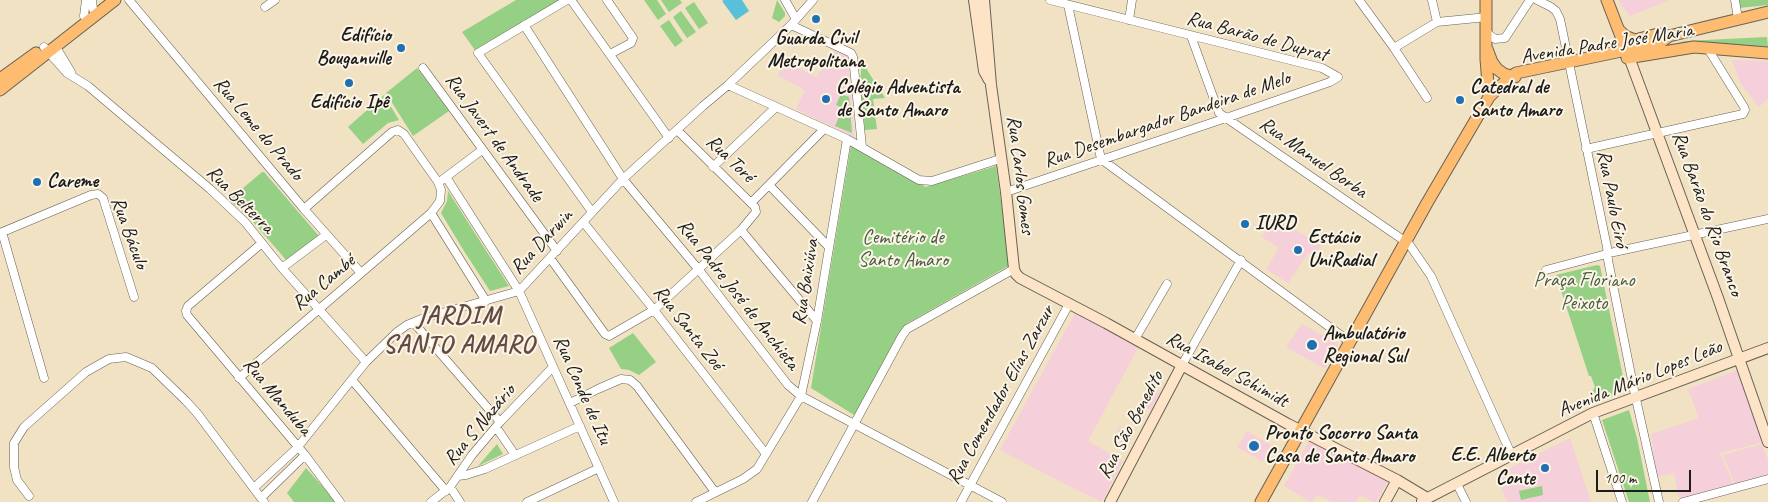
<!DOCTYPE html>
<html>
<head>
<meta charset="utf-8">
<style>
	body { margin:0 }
	#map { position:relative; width:1768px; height:502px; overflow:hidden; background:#f1e2c4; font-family:Caveat,sans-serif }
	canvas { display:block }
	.scale { position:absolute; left:1596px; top:470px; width:95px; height:22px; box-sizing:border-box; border:2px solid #1c1c1c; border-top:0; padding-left:6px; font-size:15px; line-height:18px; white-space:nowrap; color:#1c1c1c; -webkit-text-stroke:4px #fcf5e5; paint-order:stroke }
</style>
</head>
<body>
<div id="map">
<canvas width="1768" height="502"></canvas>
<div class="scale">100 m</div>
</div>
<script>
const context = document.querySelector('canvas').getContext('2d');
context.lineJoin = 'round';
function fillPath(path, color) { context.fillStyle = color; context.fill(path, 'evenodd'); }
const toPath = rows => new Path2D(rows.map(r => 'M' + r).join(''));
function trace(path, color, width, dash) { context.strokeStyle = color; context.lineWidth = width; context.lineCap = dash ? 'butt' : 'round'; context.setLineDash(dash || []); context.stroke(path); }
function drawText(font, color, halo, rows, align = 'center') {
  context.font = font + ' Caveat,sans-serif'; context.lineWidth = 4; context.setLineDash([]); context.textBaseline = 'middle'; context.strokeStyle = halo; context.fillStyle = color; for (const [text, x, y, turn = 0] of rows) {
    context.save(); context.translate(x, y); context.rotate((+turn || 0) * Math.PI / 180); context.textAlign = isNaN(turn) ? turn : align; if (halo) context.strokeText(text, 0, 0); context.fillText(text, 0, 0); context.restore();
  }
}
const built = toPath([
	[1618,0,1669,0,1630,16],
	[835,51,848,57,854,137,796,109,805,90,778,76,784,61,816,77],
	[1732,60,1768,61,1768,99,1759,107,1741,84],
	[1274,218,1321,245,1315,257,1308,253,1288,283,1266,269,1279,248,1262,237],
	[1075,313,1139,346,1088,441,1123,461,1102,502,1061,482,1000,450],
	[1302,324,1338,344,1325,369,1286,347],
	[1737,370,1763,442,1720,453,1733,484,1679,498,1674,473,1657,477,1651,434,1699,418,1688,389],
	[1154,388,1161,392,1150,410,1139,404,1142,398,1144,399,1146,395,1149,396],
	[1120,426,1134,433,1127,446,1113,439,1116,435,1121,437,1123,434,1117,431],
	[1247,431,1272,446,1262,461,1237,447],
	[1570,438,1591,502,1507,502,1496,475],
	[1310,439,1388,481,1376,502,1373,502,1360,495,1356,502,1332,502,1318,495,1311,502,1284,486],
	[1762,444,1768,460,1768,474,1735,484,1723,455]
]);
const green = toPath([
	[516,0,563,0,477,53,462,32],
	[644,0,657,0,666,14,658,20],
	[661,0,680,0,682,3,669,12],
	[777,0,785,13,785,16,779,22,772,18],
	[1739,0,1768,0,1768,5,1739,8],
	[694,2,708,23,699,29,685,8],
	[681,11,696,32,687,38,673,17],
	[669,20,683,41,675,47,660,26],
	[1767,37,1768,47,1749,48,1702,41,1688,43,1640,52,1685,41],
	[862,62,885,98,873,99,877,129,865,130,860,82],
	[417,68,449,111,413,136,386,93],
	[841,94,849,97,852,133,835,126,843,108,836,105],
	[384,95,399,120,388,123,363,144,348,127],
	[851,145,926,187,996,166,1010,265,906,324,882,370,854,415,811,388],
	[262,172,264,172,319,236,318,239,287,261,248,216,229,200],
	[448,191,487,252,509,286,490,291,464,251,441,213,447,201],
	[1597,265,1600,266,1626,391,1597,401,1593,390,1595,387,1591,376,1589,376,1556,275],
	[633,333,656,362,639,375,629,370,621,369,609,348],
	[1629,410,1637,438,1650,502,1629,502,1602,420],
	[497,444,503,454,478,466],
	[306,468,323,487,335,502,294,502,287,493],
	[1542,486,1543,495,1521,500,1519,491]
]);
const water = toPath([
	[724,0,742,0,749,11,736,20,722,1]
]);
const street = toPath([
	[92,0,93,9],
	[129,0,304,209,361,273],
	[567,0,478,53,592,212],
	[571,0,669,138],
	[607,0,633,38,631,43,610,54],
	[785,0,796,19],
	[1050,0,1322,68,1338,77],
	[1359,0,1394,48,1427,98],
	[1432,0,1437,22],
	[1537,0,1551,7,1556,11,1560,19,1607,247,1608,260,1634,390,1659,502],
	[1735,0,1738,19],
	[1068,5,1101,159,1350,342],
	[265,7,275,0],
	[84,16,86,0],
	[1129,20,1132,0],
	[524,25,623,179,699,270,788,385,801,396,1002,502],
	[791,25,851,53,853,57,862,147],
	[1487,33,1495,39,1505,38,1530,0],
	[1191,36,1219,113,1409,244,1431,276,1512,456],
	[44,47,67,73,88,86,210,189,245,222,282,268,366,362],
	[56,47,71,72],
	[1394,48,1437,22,1487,17],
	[423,68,557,251],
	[728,85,847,139,919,180,932,181,1000,159],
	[1586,149,1743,114,1745,110,1744,107,1708,49],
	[713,167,776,107],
	[446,177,519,291,614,502],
	[442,180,482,150],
	[770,186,828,246],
	[1006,192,1226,118,1330,82,1338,77],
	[751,203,824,129],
	[431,213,486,301],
	[584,223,654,310,766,454],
	[741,230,817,321],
	[2,232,44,378],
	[0,233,91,195,98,194,103,198,134,297],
	[262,243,188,306,186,311,187,315,305,455,340,502],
	[550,258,605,334,609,336,654,310,741,230,756,212,755,207,678,131],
	[282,268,326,235],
	[1546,270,1614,252,1768,219],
	[414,323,500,422],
	[1135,339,1167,284],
	[1182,365,1241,260],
	[239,378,431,213,440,201,441,190,438,182,404,134,398,130,392,132,304,209],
	[352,380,446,491],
	[570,403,598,389,621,379,630,380,637,386,715,492],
	[1593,413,1622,502],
	[496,427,515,455],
	[458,476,466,475,485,469,580,426],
	[1457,484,1466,502],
	[255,487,297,448,366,362,397,332,407,325,424,318,519,291,623,179,703,106,728,85,791,25,813,0],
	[450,487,460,502],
	[29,496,17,480,14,467,14,443,24,427,86,372,109,359,126,357,152,368,186,401,197,413,264,502],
	[262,497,305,455],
	[431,502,450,487,472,455,500,422,553,367],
	[527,502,599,468],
	[696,502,743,479,757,469,801,396,817,321,847,139],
	[812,502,902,336,907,329,1014,269],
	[961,502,1069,304],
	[1683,502,1768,479]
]);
const secondary = toPath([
	[974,0,984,71,989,80],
	[984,0,991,85,1006,192,1014,269,1016,274,1020,278,1106,323,1288,424,1397,480,1427,498],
	[1629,57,1718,298,1768,442],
	[1422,501,1593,413,1768,348],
	[1110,502,1182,365],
	[1385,502,1397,480]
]);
const primary = toPath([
	[1486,0,1486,59,1489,97],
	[1607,0,1629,57],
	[1620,31,1625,36,1635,40,1658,34,1669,36],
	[1487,49,1492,62,1497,69,1504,74,1515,77],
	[1627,58,1694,47,1768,53],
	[0,79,36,53],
	[0,90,115,0],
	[1261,502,1427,203,1489,97,1499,87,1516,73,1636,48,1661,42,1669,36,1768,12]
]);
const markers = [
	[816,19,5,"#1f6fb2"],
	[401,48,5,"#1f6fb2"],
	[349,83,5,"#1f6fb2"],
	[826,99,5,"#1f6fb2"],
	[1460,100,5,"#1f6fb2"],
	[37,182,5,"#1f6fb2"],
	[1245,224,5,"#1f6fb2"],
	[1298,250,5,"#1f6fb2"],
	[1312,345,6,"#1f6fb2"],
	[1254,446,6,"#1f6fb2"],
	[1545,468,5,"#1f6fb2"]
];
const poiNames = [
	["Edifício",391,36,"right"],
	["Bouganville",391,59,"right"],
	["Guarda Civil",816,39,"center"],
	["Metropolitana",816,62,"center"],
	["Colégio Adventista",836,88],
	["de Santo Amaro",836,111],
	["Catedral de",1470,88],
	["Santo Amaro",1470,111],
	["Edifício Ipê",349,103,"center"],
	["Careme",47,182],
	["IURD",1255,224],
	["Estácio",1308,238],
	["UniRadial",1308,261],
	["Ambulatório",1323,334],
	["Regional Sul",1323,357],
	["Pronto Socorro Santa",1265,434],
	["Casa de Santo Amaro",1265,457],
	["E.E. Alberto",1535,456,"right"],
	["Conte",1535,479,"right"]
];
const streetNames = [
	["Rua Barão de Duprat",1257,37,15],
	["Avenida Padre José Maria",1607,44,-9],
	["Rua Desembargador Bandeira de Melo",1167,120,-19],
	["Rua Leme do Prado",258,129,50],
	["Rua Javert de Andrade",494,138,54],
	["Rua Manuel Borba",1313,158,35],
	["Rua Toré",730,159,44],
	["Rua Carlos Gomes",1020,175,83],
	["Rua Paulo Eiró",1612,199,79],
	["Rua Belterra",240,200,45],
	["Rua Barão do Rio Branco",1707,214,70],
	["Rua Báculo",129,233,70],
	["Rua Darwin",542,242,-47],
	["Rua Baixiúva",806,282,-81],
	["Rua Cambé",324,283,-40],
	["Rua Padre José de Anchieta",738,295,52],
	["Rua Santa Zoé",688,328,52],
	["Rua Isabel Schimidt",1227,370,29],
	["Avenida Mário Lopes Leão",1640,379,-22],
	["Rua Conde de Itu",582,390,66],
	["Rua Comendador Elias Zarzur",1001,395,-61],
	["Rua Manduba",277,397,50],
	["Rua S Nazário",480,425,-50],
	["Rua São Benedito",1131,425,-62]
];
const parkNames = [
	["Cemitério de",903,238],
	["Santo Amaro",903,261],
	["Praça Floriano",1584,281],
	["Peixoto",1584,304]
];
const districtNames = [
	["JARDIM",459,316],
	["SANTO AMARO",459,345]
];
fillPath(built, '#f5cfd9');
fillPath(green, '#95d085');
fillPath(water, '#5abfd8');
trace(street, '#676157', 9);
trace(secondary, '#676157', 12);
trace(primary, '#676157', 13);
trace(street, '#fff', 8);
trace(secondary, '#fee4c6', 10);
trace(primary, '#fdbc70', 11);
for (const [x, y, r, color] of markers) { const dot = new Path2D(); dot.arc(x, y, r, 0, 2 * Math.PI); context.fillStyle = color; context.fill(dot); trace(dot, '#fcf5e5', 2); }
drawText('bold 20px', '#1c1c1c', '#fcf5e5', poiNames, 'left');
drawText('20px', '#1c1c1c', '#fcf5e5', streetNames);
drawText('20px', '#465b41', '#fcf5e5', parkNames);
context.letterSpacing = '1px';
drawText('bold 25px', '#624b45', '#fcf5e5', districtNames);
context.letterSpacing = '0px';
</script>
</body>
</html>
